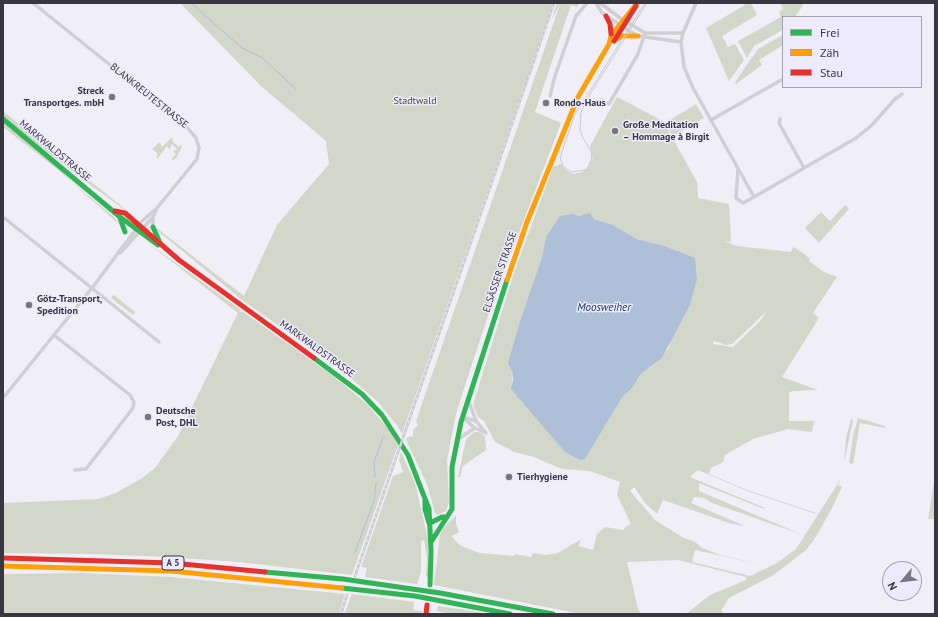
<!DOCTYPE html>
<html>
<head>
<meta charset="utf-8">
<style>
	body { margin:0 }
	#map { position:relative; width:938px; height:617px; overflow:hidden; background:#f0eef7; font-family:"PT Sans",sans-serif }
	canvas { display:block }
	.frame { position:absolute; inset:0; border:4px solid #383641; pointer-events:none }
	.legend { position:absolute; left:782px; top:16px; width:140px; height:72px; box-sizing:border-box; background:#edeafb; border:1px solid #a5a2b1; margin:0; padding:5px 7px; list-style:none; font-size:12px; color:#383641 }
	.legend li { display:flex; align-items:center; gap:8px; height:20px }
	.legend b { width:20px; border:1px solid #a5a2b1 }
	.north { position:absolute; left:882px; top:561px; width:40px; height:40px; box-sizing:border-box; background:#edeafb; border:1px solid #a5a2b1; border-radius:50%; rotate:242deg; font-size:11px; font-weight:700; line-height:16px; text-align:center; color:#383641 }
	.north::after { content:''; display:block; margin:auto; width:14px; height:18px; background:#787681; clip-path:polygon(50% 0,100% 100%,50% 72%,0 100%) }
</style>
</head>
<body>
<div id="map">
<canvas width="938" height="617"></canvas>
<div class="frame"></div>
<ul class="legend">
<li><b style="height:5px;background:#30b455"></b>Frei</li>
<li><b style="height:5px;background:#ff9f0a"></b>Zäh</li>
<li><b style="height:5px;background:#e5322d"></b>Stau</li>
</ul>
<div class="north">N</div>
</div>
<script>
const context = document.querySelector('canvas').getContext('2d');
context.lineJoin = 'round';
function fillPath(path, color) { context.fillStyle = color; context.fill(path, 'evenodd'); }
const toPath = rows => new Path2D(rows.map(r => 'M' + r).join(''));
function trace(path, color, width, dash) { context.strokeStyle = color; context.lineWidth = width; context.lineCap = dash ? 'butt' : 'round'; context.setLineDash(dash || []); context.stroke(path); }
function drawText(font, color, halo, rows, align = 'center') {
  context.font = font + ' "PT Sans",sans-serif'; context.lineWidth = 3; context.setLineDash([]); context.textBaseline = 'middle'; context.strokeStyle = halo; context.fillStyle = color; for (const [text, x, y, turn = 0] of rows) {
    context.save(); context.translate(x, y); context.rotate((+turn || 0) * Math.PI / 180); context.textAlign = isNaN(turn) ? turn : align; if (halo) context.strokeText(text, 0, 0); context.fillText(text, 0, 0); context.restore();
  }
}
const green = toPath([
	[180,3,553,3,402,434,396,424,378,402,337,366,242,300,158,231,158,229,244,296,277,225,329,164,326,141,261,86],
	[557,3,580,3,577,7,571,5,535,112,561,123,494,298,469,373,456,414,447,460,449,502,446,511,438,515,435,513,427,484,406,440,408,437,413,436,413,430,418,425,416,421,560,4,551,21],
	[744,3,751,3,757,15,722,36,728,47,735,44,744,60,729,81,706,28,745,5],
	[780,3,802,3,803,5,795,17,783,17,783,30,754,46,747,58,738,41,781,17,779,12,783,9],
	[783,35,783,45,759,60,762,65,736,84,735,82,758,49],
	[617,97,663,121,697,182,698,198,729,204,731,242,724,241,737,246,791,252,793,247,803,253,810,259,809,261,824,272,837,277,813,313,819,318,782,377,818,390,792,391,789,393,789,421,814,421,812,432,788,429,753,439,725,455,723,462,711,468,709,474,747,490,816,513,816,514,747,491,698,470,690,477,765,508,764,509,699,483,699,491,803,535,712,503,704,498,694,497,691,503,745,526,729,523,663,500,657,514,646,504,634,487,630,491,655,520,682,537,695,542,702,548,720,555,767,566,695,550,692,562,750,576,777,563,796,549,842,477,838,485,842,487,832,508,814,540,805,551,772,576,729,598,721,611,724,614,686,614,710,595,746,580,746,577,678,560,627,562,638,609,641,614,581,614,434,585,440,535,443,529,456,515,456,523,459,532,451,536,461,546,480,553,514,556,515,554,531,557,533,553,546,555,558,553,580,540,579,546,593,550,597,534,605,527,624,530,625,527,631,524,617,495,620,482,590,471,562,469,534,457,514,452,495,442,484,421,478,417,473,405,513,276,553,167,561,164,566,170,573,174,582,172,588,168,593,158,590,146],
	[573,214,579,216,590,214,594,219,613,225,637,239,665,246,678,251,671,342,668,349,657,362,641,374,632,388,623,396,585,459,512,389,512,371,521,318,542,257,546,237],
	[767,311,761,320,733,347,713,344,714,341,726,345,732,344],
	[696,104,704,118,673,136,665,123],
	[3,111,20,125,135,217,86,182,41,147,3,116],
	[3,122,57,166,72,182,113,216,122,227,57,169,3,127],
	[172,137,173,142,179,147,181,144,182,147,176,158,173,160,171,159,176,154,173,151,177,149,172,144,170,149,167,146,157,159,157,153,152,149,160,142,162,147],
	[845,205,849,208,848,210,819,243,805,228,821,212,830,221],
	[144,240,241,310,239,312,242,311,332,375,367,404,390,431,398,445,352,575,239,562,167,557,93,554,3,553,3,503,98,499,116,493,142,478,155,468,178,436,238,313],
	[114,295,135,312,133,315,111,298],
	[858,418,885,426,885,428,860,423,853,464,849,463,853,436],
	[851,419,853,420,844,463,846,438],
	[474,432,479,432,485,436,486,450,463,466,460,477,458,477,466,439],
	[401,452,415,483,428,540,428,579,426,575,427,558,424,540,421,541,421,572,417,584,365,577,367,568,361,567,393,476,403,472,399,460],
	[934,483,935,519,928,519],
	[80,573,171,577,345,594,339,614,3,614,3,574],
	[352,594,414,602,413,610,422,611,422,614,344,614],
	[438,606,465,610,489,614,450,614,437,611]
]);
const water = toPath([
	[590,213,594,219,613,225,637,239,665,246,695,258,697,279,690,305,662,358,641,374,632,388,623,396,585,459,580,460,565,452,511,389,513,380,512,371,508,363,521,318,542,257,546,237,560,216,573,214,579,216]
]);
const stream = toPath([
	[191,3,242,48,261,57,296,89],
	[375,477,374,462,383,437],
	[355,552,374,501,376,483]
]);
const street = toPath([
	[33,3,186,126,196,138,199,148,197,159,157,208,153,217,153,227],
	[596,3,602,13,619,24],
	[600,3,623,20],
	[696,3,683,33,681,42,684,67,693,88,754,197,743,203,736,198,738,168],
	[627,22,645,33,683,33],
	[623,27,638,36,681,42],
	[550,96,555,76,576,16,587,3],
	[601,100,609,104,638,54,645,33],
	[780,119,779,123,804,168],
	[711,120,783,79],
	[754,197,856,138,871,126,895,99,902,94],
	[3,217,159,342],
	[120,253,153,217],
	[54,335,130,395,134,402,133,408,86,469,75,470],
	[3,398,92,288,142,221,156,209],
	[468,399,476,421],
	[463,417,476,421,486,433],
	[463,418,475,428,486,433],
	[458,439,475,428]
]);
const fast = toPath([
	[3,119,120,217,158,245],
	[120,218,125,232],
	[153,227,160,243],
	[314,358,362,394,382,415,408,455,429,509,431,551,430,585],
	[425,501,425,509,429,523],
	[430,523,442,517,447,517],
	[431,542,452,509,452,467,461,422,507,280],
	[265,572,343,579,440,593,553,614],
	[342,588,415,596,510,614]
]);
const slow = toPath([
	[615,40,622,36,638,36],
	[507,280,527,222,578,97,609,44,611,36,637,3],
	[3,566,171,571,342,588]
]);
const jam = toPath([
	[606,16,610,24,611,34],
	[614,41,636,6],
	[115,211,125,213,179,260,314,358],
	[3,558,172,563,265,572],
	[426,614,427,605]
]);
const tram = toPath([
	[645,3,574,116,560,158,563,166,571,172,585,170,588,167,592,158,591,151,583,138,580,129,581,112,592,91,647,3]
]);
const rail = toPath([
	[355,576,554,3],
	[341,614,347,595]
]);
const markers = [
	[112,97,4,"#787681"],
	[546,103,4,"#787681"],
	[615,131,4,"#787681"],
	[29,305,4,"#787681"],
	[148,417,4,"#787681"],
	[509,477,4,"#787681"]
];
const shields = [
	[173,563,22]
];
const shieldNames = [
	["A 5",173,563]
];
const poiNames = [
	["Streck",104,91,"right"],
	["Transportges. mbH",104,103,"right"],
	["Rondo-Haus",554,103],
	["Große Meditation",623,125],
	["– Hommage à Birgit",623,137],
	["Götz-Transport,",37,299],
	["Spedition",37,311],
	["Deutsche",156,411],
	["Post, DHL",156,423],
	["Tierhygiene",517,477]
];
const streetNames = [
	["BLANKREUTESTRASSE",149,96,39],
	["MARKWALDSTRASSE",55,151,40],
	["ELSÄSSER STRASSE",500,272,-71],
	["MARKWALDSTRASSE",317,349,36]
];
const parkNames = [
	["Stadtwald",415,101]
];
const waterNames = [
	["Moosweiher",604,308]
];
fillPath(green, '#d3d7c9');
fillPath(water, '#adc0d8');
trace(stream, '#adc0d8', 1);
trace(street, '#d0cfd3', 3.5);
trace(fast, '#30b455', 5);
trace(slow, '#ff9f0a', 5);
trace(jam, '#e5322d', 5);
trace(tram, '#cac9cc', 1);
trace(rail, '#cac9cc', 2.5);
trace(rail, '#edeafb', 1, [3]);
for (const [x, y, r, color] of markers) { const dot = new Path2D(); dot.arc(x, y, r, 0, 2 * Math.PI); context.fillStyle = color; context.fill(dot); trace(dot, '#edeafb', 1.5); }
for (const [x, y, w] of shields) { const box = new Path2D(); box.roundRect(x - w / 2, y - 7, w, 14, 3); context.fillStyle = '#edeafb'; context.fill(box); trace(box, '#383641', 1); }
drawText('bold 9px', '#383641', null, shieldNames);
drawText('bold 10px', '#383641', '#edeafb', poiNames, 'left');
drawText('10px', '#383641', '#edeafb', streetNames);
drawText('10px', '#495519', '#edeafb', parkNames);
drawText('italic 11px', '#0b365e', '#edeafb', waterNames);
</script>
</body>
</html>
